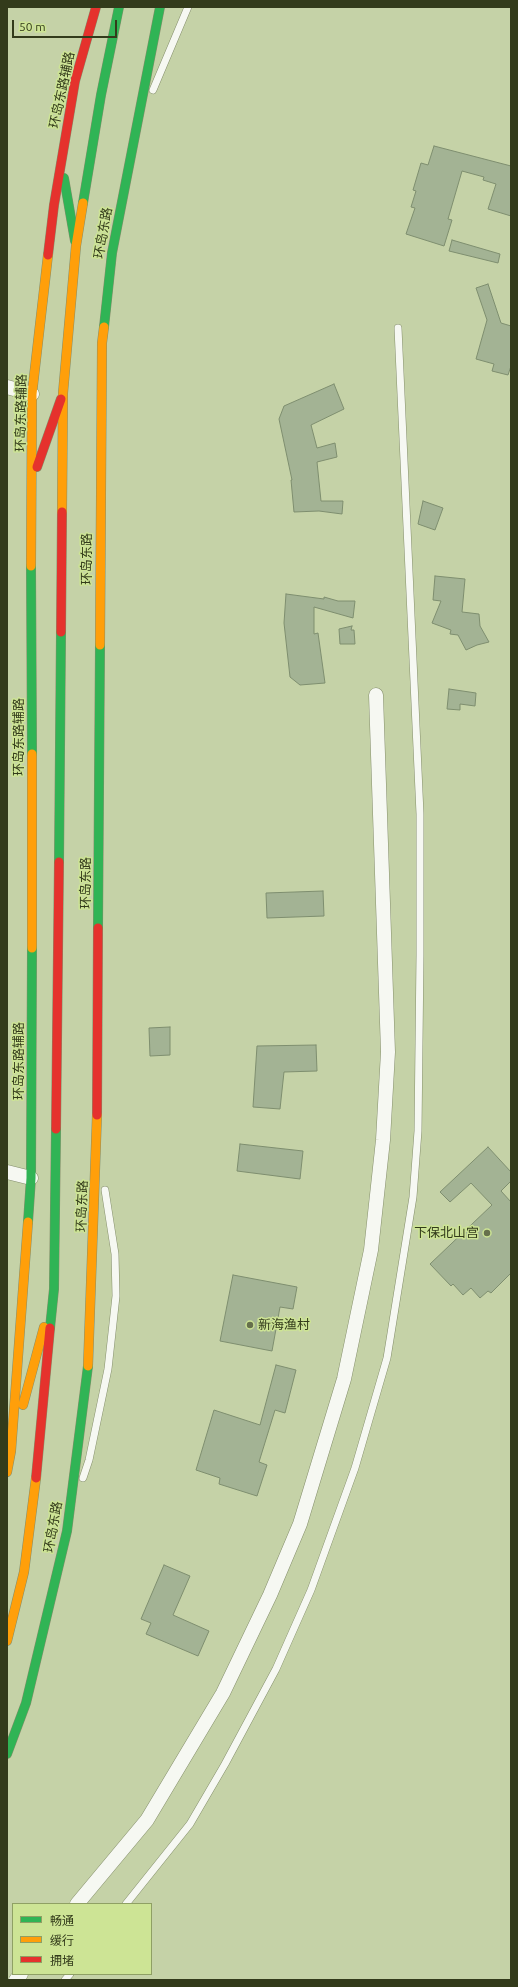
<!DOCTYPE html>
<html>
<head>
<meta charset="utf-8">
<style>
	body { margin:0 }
	#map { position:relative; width:518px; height:1987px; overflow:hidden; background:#c5d2a7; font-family:Ubuntu,"Noto Sans SC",sans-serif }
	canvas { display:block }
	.frame { position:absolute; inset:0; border:8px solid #333b1b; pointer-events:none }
	.legend { position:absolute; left:12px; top:1903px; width:140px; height:72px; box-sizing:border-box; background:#cde495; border:1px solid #8fa064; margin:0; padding:5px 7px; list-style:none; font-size:12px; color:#333b1b }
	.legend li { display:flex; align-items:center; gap:8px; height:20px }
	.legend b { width:20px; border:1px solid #8fa064 }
	.scale { position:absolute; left:12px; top:20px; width:105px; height:18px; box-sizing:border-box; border:2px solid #333b1b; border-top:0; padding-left:5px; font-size:12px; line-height:14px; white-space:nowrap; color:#333b1b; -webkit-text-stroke:3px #cde495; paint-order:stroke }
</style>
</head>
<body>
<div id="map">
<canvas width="518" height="1987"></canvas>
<div class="frame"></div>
<ul class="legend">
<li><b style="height:5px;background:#30b455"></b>畅通</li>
<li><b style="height:5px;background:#ff9f0a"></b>缓行</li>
<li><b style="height:5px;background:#e5322d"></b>拥堵</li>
</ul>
<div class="scale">50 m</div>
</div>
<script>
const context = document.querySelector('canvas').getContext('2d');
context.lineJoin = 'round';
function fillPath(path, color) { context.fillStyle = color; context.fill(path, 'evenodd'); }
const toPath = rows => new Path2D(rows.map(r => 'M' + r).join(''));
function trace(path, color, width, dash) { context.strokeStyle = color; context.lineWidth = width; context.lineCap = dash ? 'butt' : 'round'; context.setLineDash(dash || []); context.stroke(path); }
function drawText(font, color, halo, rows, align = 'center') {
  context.font = font + ' Ubuntu,"Noto Sans SC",sans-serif'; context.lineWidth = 3; context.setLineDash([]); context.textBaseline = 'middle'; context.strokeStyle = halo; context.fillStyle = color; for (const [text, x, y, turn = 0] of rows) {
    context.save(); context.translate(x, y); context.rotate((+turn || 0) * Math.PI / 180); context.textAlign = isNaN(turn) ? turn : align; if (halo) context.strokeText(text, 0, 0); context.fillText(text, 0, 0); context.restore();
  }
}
const building = toPath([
	[434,146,511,166,511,216,488,209,496,184,483,180,484,177,462,171,448,219,452,220,444,246,406,234,415,208,411,207,416,191,413,190,421,163,428,165,434,146],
	[452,240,500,254,498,263,449,251,452,240],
	[488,284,501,323,511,326,511,366,508,375,492,371,494,364,476,359,487,320,476,288,488,284],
	[334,384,344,409,311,425,317,448,335,443,337,457,317,462,321,501,343,501,342,514,319,511,294,512,291,480,292,480,279,419,284,406,334,384],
	[423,501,443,508,435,530,418,524,423,501],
	[435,576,465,579,462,612,479,614,480,626,489,642,477,645,466,650,458,635,450,634,451,630,432,623,441,601,433,600,435,576],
	[286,594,324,599,324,597,338,601,355,601,353,618,314,607,314,634,318,633,325,683,300,685,290,677,284,623,286,594],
	[352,626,351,630,354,630,355,644,340,644,339,629,352,626],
	[449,689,476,693,475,706,460,704,460,710,447,709,449,689],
	[323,891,324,916,267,918,266,893,323,891],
	[170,1027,170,1055,150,1056,149,1028,170,1027],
	[316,1045,317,1071,284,1072,280,1109,253,1107,257,1046,316,1045],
	[240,1144,303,1151,300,1179,237,1171,240,1144],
	[488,1147,511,1172,511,1181,501,1191,511,1202,511,1273,491,1293,488,1291,480,1298,471,1288,463,1295,453,1284,451,1286,430,1264,492,1205,471,1183,450,1202,440,1192,488,1147],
	[233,1275,297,1287,293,1309,280,1307,272,1351,220,1341,233,1275],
	[276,1365,296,1370,285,1413,275,1410,259,1462,267,1465,257,1496,219,1484,220,1478,196,1470,214,1410,260,1425,276,1365],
	[164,1565,190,1576,173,1615,209,1631,198,1656,146,1634,151,1623,141,1619,164,1565]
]);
const lane = toPath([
	[153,90,188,7],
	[83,1478,89,1460,108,1369,116,1296,115,1254,105,1190],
	[126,1904,190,1824,225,1764,276,1669,311,1590,355,1468,387,1358,413,1197,418,1131,420,955,420,814,398,328],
	[65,1980,70,1974]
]);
const street = toPath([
	[7,387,32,394],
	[7,1172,31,1178],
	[77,1904,147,1820,223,1693,270,1595,300,1524,344,1379,371,1250,383,1140,388,1052,376,695],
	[16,1980,21,1974]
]);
const fast = toPath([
	[64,178,75,241],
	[83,203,101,95,119,7],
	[104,327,112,253,160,7],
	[31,566,32,754],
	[59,862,61,632],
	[98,928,100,645],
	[28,1222,31,1178,32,948],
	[50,1328,54,1289,56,1129],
	[7,1754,26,1703,67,1531,88,1366]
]);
const slow = toPath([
	[62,512,63,393,76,246,83,203],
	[31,566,32,394,48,255],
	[100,645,102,343,104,327],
	[32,754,32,948],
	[88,1366,97,1115],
	[23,1405,44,1327],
	[7,1472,11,1451,28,1222],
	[7,1641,24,1572,36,1478]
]);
const jam = toPath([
	[48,255,54,205,75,81,96,7],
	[37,467,61,399],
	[61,632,62,512],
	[97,1115,98,928],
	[56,1129,59,862],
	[36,1478,50,1328]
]);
const markers = [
	[487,1233,4,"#66704c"],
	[250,1325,4,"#66704c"]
];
const streetNames = [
	["环岛东路辅路",62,90,-78],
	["环岛东路",103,233,-80],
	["环岛东路辅路",21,413,-89],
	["环岛东路",87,559,-90],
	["环岛东路辅路",19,737,-90],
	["环岛东路",86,883,-90],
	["环岛东路辅路",19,1061,-90],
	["环岛东路",82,1206,-88],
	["环岛东路",53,1527,-80]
];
const poiNames = [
	["下保北山宫",479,1233],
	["新海渔村",258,1325,"left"]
];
fillPath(building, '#a3b394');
trace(building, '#7e8e6f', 1);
trace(lane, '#848e6b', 8);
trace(street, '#848e6b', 15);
trace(fast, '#848e6b', 10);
trace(slow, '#848e6b', 10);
trace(jam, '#848e6b', 10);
trace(lane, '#f6f8f2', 7);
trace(street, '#f6f8f2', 14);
trace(fast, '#30b455', 9);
trace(slow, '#ff9f0a', 9);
trace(jam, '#e5322d', 9);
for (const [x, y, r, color] of markers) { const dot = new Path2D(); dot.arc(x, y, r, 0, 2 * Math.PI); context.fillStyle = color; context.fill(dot); trace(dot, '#cde495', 1.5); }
drawText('13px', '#333b1b', '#cde495', streetNames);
drawText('13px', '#333b1b', '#cde495', poiNames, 'right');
</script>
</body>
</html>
